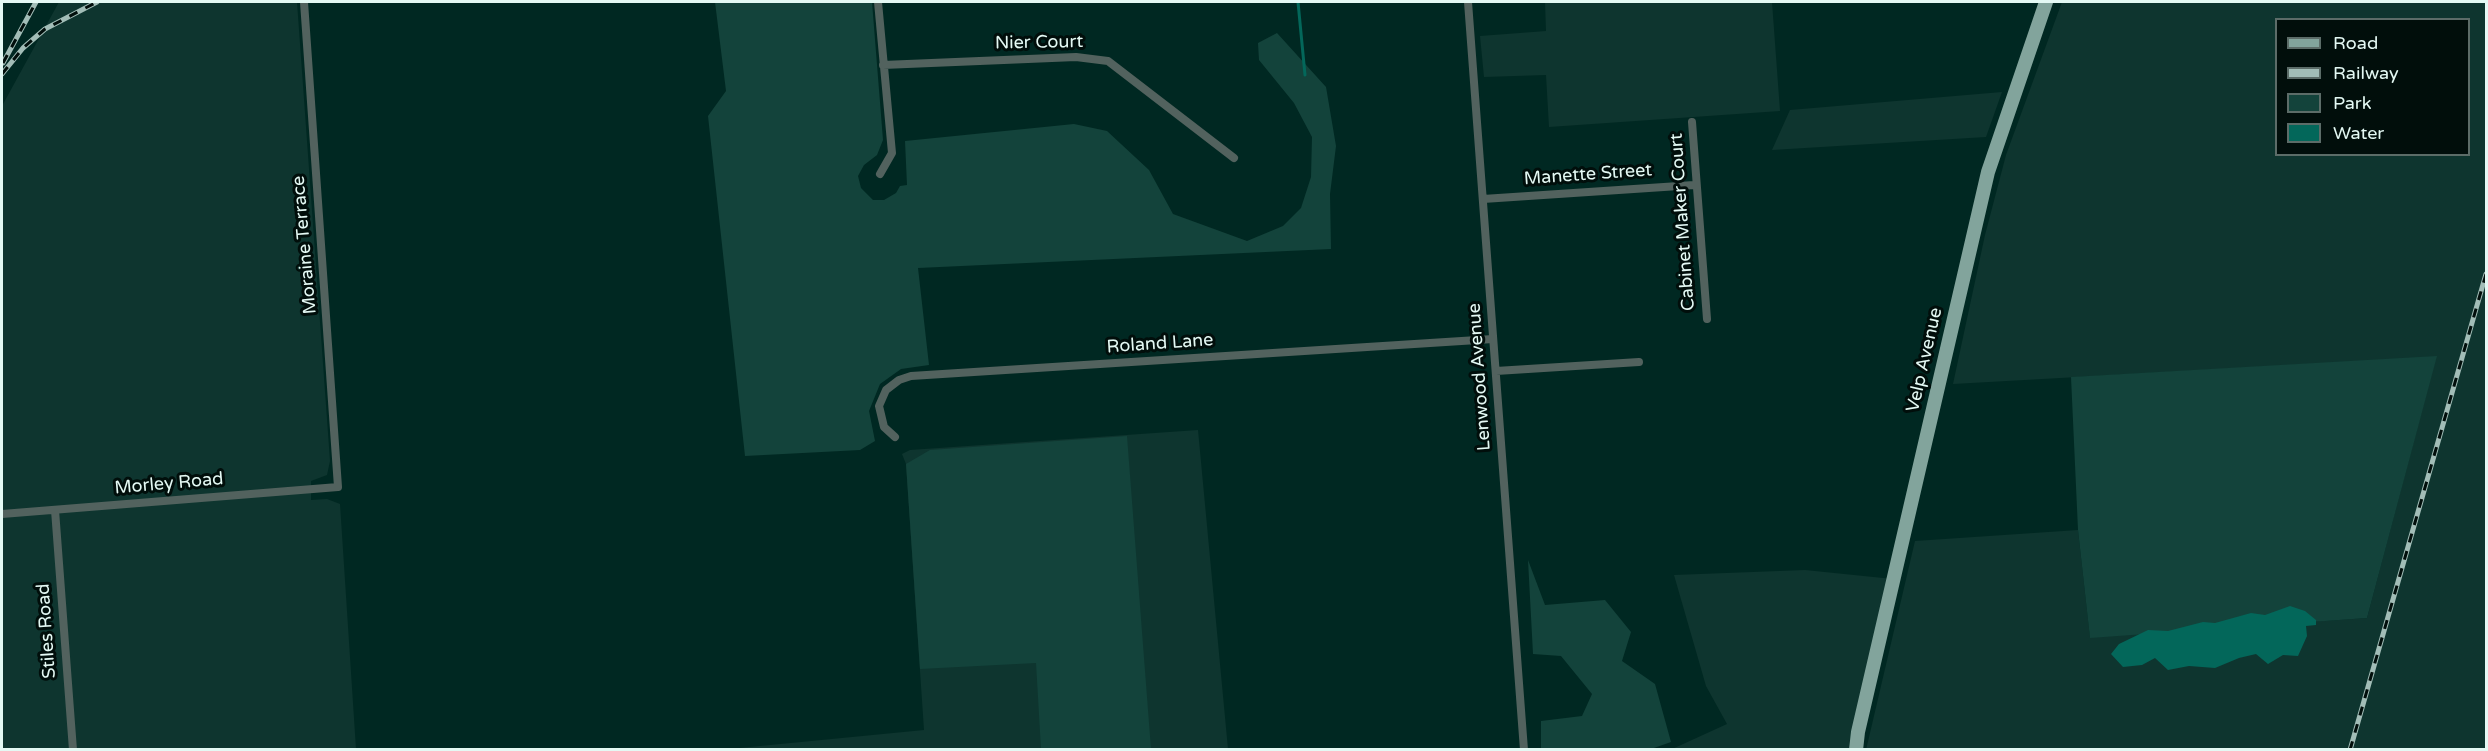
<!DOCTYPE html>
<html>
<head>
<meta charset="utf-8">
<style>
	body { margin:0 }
	#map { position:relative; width:2488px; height:751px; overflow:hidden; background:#002822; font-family:"Varela Round",sans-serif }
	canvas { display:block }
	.frame { position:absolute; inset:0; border:3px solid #e4f9f4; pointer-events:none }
	.legend { position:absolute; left:2275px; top:18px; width:195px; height:138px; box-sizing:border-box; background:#010e0b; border:2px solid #5c6c68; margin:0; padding:8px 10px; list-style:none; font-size:18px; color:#e4f9f4 }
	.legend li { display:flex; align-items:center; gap:12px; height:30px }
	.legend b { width:30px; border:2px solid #5c6c68 }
</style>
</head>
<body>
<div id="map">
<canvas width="2488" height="751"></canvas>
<div class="frame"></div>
<ul class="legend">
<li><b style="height:8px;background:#82a49c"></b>Road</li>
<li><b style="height:8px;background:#a2bdb7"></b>Railway</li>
<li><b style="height:16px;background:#13433b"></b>Park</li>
<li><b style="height:16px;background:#03675a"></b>Water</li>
</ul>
</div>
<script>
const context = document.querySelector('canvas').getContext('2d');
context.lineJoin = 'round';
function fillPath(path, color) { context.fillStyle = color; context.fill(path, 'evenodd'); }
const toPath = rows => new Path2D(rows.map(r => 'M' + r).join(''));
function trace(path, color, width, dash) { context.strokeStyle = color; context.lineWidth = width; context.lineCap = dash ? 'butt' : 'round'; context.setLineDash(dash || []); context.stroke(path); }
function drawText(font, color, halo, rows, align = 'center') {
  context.font = font + ' "Varela Round",sans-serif'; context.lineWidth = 6; context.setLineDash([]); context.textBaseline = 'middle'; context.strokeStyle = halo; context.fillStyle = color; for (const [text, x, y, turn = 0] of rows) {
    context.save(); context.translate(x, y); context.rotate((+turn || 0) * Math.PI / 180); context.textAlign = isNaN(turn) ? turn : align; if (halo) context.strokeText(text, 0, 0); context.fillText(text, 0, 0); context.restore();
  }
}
const built = toPath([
	[59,2,297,2,330,461,327,475,311,481,311,500,327,499,340,504,356,749,2,750,2,106],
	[1545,2,1772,2,1780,111,1549,127,1546,75,1484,77,1480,36,1546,31],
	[2062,2,2486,2,2486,749,1866,750,1915,541,2078,530,2090,637,2367,618,2436,357,1953,384,1985,235,2006,155],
	[2276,20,2468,20,2468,154,2276,154],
	[2002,92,1986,137,1772,150,1790,110],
	[1198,430,1228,749,719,750,924,730,906,464,902,454,910,450],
	[1805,570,1893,579,1850,749,1670,750,1727,724,1706,686,1674,575]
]);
const green = toPath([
	[715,2,872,2,883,140,877,155,864,165,858,176,861,188,873,200,884,200,896,193,900,186,907,185,905,141,1074,124,1107,131,1149,170,1173,214,1247,241,1283,226,1301,208,1311,177,1312,137,1294,103,1259,60,1258,43,1277,33,1326,87,1336,146,1330,194,1331,249,918,268,929,365,901,369,880,384,869,411,875,441,860,450,745,456,708,116,726,91],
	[2437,356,2367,618,2090,638,2078,530,2071,377],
	[1127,436,1151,749,1041,749,1036,663,920,669,906,464,930,450],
	[1528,560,1545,605,1605,600,1631,632,1622,661,1655,684,1671,742,1651,749,1541,749,1541,721,1582,716,1592,694,1561,656,1533,654]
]);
const water = toPath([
	[2290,606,2305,611,2316,620,2316,625,2306,626,2307,636,2298,656,2283,655,2268,664,2256,654,2239,658,2215,668,2189,666,2168,670,2155,658,2142,665,2123,667,2111,654,2119,644,2148,630,2168,631,2203,622,2215,623,2251,613,2265,615]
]);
const stream = toPath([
	[1298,2,1305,75]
]);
const minor = toPath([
	[878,2,892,153,880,174],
	[1468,2,1524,750],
	[883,65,1076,57,1108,61,1234,158],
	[1692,122,1707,319],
	[1483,199,1694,185],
	[1496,371,1639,362],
	[895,437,884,427,879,406,886,390,899,380,911,376,1493,339],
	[55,510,73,750],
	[2,514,338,487,304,2]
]);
const primary = toPath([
	[1856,750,1858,732,1988,172,2046,2]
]);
const rail = toPath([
	[3,63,36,2],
	[2,74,23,48,45,29,97,2],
	[2350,750,2486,274]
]);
const streetNames = [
	["Nier Court",1039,43,-1],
	["Manette Street",1588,175,-4],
	["Cabinet Maker Court",1683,222,-94],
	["Moraine Terrace",305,245,-95],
	["Roland Lane",1160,344,-4],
	["Velp Avenue",1925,360,-77],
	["Lenwood Avenue",1480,377,-94],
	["Morley Road",169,484,-5],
	["Stiles Road",47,631,-94]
];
fillPath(built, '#0e352f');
fillPath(green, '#13433b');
fillPath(water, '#03675a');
trace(stream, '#03675a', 3);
trace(minor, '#52625e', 8);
trace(primary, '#82a49c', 14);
trace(rail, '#a2bdb7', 5);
trace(rail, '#010e0b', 3, [9]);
drawText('18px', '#e4f9f4', '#010e0b', streetNames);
</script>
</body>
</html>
